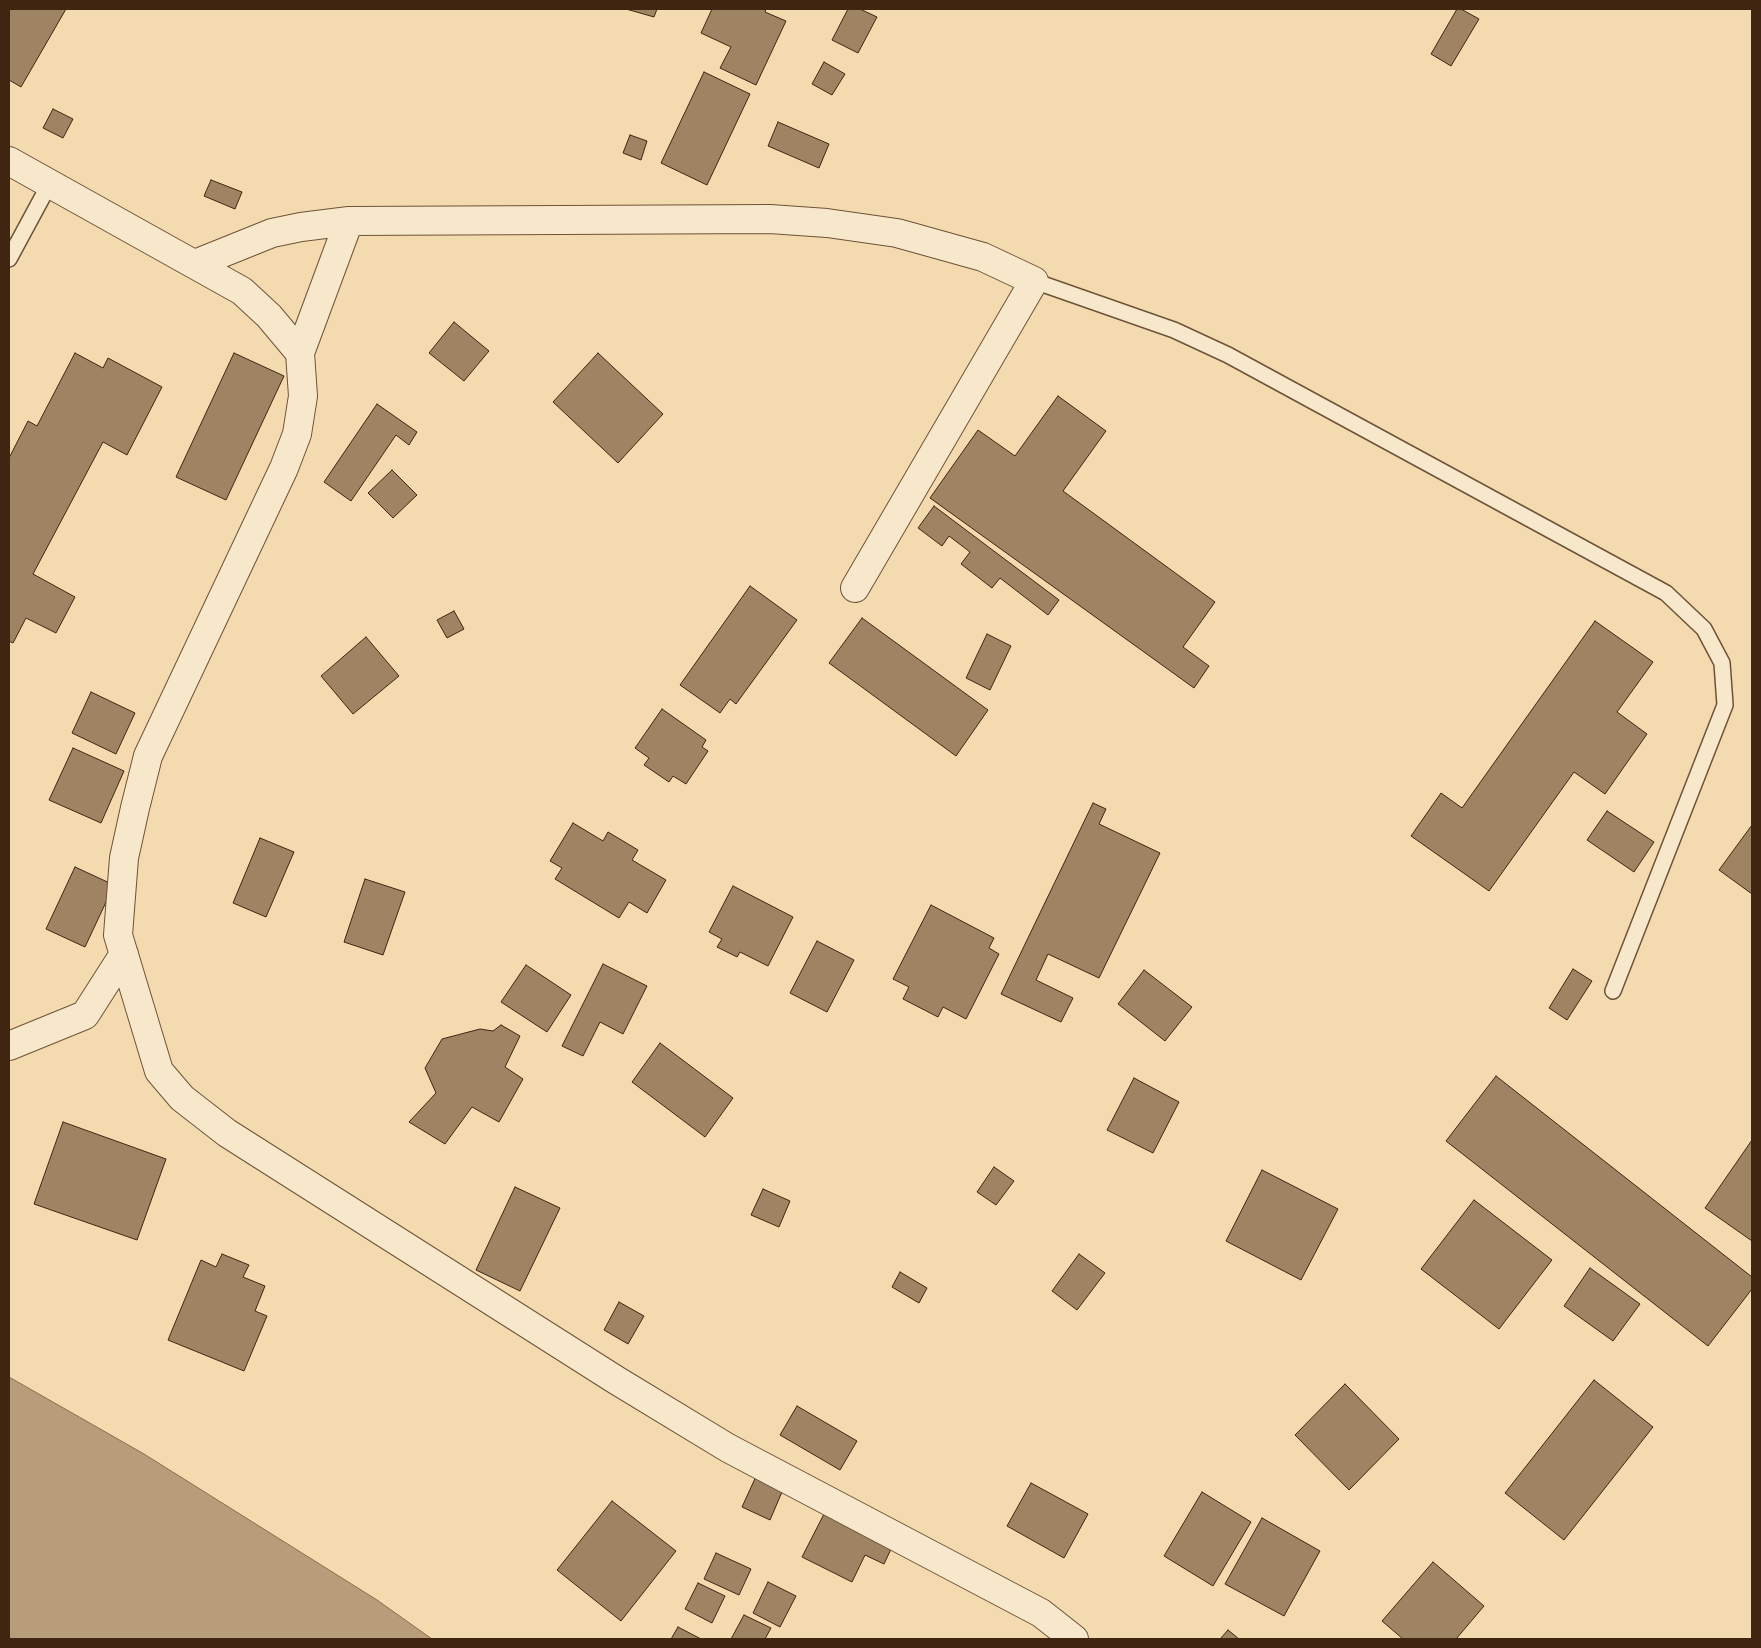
<!DOCTYPE html>
<html>
<head>
<meta charset="utf-8">
<style>
	body { margin:0 }
	#map { position:relative; width:1761px; height:1648px; overflow:hidden; background:#f4dbaf; font-family:"Libre Caslon Text",serif }
	canvas { display:block }
	.frame { position:absolute; inset:0; border:10px solid #402510; pointer-events:none }
</style>
</head>
<body>
<div id="map">
<canvas width="1761" height="1648"></canvas>
<div class="frame"></div>
</div>
<script>
const context = document.querySelector('canvas').getContext('2d');
context.lineJoin = 'round';
function fillPath(path, color) { context.fillStyle = color; context.fill(path, 'evenodd'); }
const toPath = rows => new Path2D(rows.map(r => 'M' + r).join(''));
function trace(path, color, width, dash) { context.strokeStyle = color; context.lineWidth = width; context.lineCap = dash ? 'butt' : 'round'; context.setLineDash(dash || []); context.stroke(path); }
const water = toPath([
	[9,1377,144,1454,377,1600,432,1639,9,1639,9,1377]
]);
const building = toPath([
	[9,9,66,9,21,87,9,80,9,9],
	[626,9,657,9,654,17,626,9],
	[712,9,766,9,765,12,786,21,756,85,720,68,731,47,701,33,712,9],
	[848,9,860,9,877,17,858,53,832,40,848,9],
	[1457,9,1461,9,1479,19,1451,66,1431,54,1457,9],
	[824,62,845,74,832,95,812,84,824,62],
	[704,72,750,94,707,185,661,163,704,72],
	[53,109,73,119,63,138,43,128,53,109],
	[778,122,829,144,819,168,768,146,778,122],
	[630,135,647,141,641,160,623,153,630,135],
	[211,180,242,192,235,209,204,196,211,180],
	[454,322,489,351,464,381,429,353,454,322],
	[75,353,103,368,108,358,162,387,127,455,103,442,33,574,75,597,56,633,26,618,13,643,9,641,9,458,28,421,37,426,75,353],
	[234,353,284,376,226,500,176,477,234,353],
	[598,353,663,414,618,463,553,402,598,353],
	[1058,396,1106,431,1063,491,1215,602,1183,647,1209,666,1194,688,930,498,978,430,1015,456,1058,396],
	[377,404,417,432,409,445,396,435,351,501,324,482,377,404],
	[392,470,417,495,393,518,368,493,392,470],
	[934,506,1059,600,1048,615,1000,578,992,588,961,564,970,552,949,536,942,546,918,528,934,506],
	[750,586,797,620,736,704,730,699,720,713,680,685,750,586],
	[454,611,464,629,447,638,437,620,454,611],
	[862,618,988,710,956,756,829,663,862,618],
	[1595,621,1653,662,1617,712,1647,734,1605,794,1574,772,1489,891,1411,836,1441,793,1462,808,1595,621],
	[987,634,1011,646,990,690,966,678,987,634],
	[366,637,399,676,353,714,321,676,366,637],
	[91,692,135,713,116,754,72,733,91,692],
	[662,709,706,740,702,747,708,751,686,784,673,776,669,782,644,765,649,758,635,748,662,709],
	[73,748,124,771,101,823,49,800,73,748],
	[1093,803,1106,809,1099,824,1160,853,1099,978,1048,954,1036,980,1073,998,1061,1022,1001,994,1093,803],
	[1607,811,1654,842,1634,872,1587,840,1607,811],
	[573,823,603,841,608,832,638,850,632,860,666,880,647,913,629,902,619,918,555,879,562,868,550,861,573,823],
	[1752,825,1752,894,1719,870,1752,825],
	[260,838,294,852,266,917,233,903,260,838],
	[75,867,114,885,85,947,46,929,75,867],
	[365,879,405,892,383,955,344,942,365,879],
	[733,886,793,917,768,966,740,952,737,957,717,947,722,939,709,932,733,886],
	[931,905,994,938,989,948,999,954,966,1019,943,1007,938,1017,903,999,909,987,893,979,931,905],
	[817,941,854,960,827,1012,790,993,817,941],
	[603,964,647,986,623,1034,600,1022,583,1056,562,1046,603,964],
	[526,965,571,995,547,1032,501,1002,526,965],
	[1573,969,1592,981,1567,1020,1549,1008,1573,969],
	[1144,970,1192,1007,1165,1041,1118,1004,1144,970],
	[501,1025,520,1036,505,1067,523,1079,499,1122,472,1107,445,1144,409,1122,436,1093,425,1068,442,1039,480,1029,493,1031,501,1025],
	[660,1043,733,1098,705,1137,632,1082,660,1043],
	[1496,1076,1752,1277,1752,1289,1708,1346,1446,1141,1496,1076],
	[1134,1078,1179,1102,1153,1153,1107,1130,1134,1078],
	[63,1122,166,1159,137,1240,34,1204,63,1122],
	[1752,1140,1752,1241,1705,1208,1752,1140],
	[994,1167,1014,1181,996,1205,977,1192,994,1167],
	[1262,1170,1338,1209,1301,1280,1226,1241,1262,1170],
	[515,1187,560,1208,520,1291,476,1270,515,1187],
	[763,1189,790,1201,779,1227,751,1215,763,1189],
	[1474,1200,1552,1260,1499,1329,1421,1269,1474,1200],
	[222,1254,249,1265,243,1277,265,1286,255,1311,267,1316,244,1371,168,1340,201,1260,216,1267,222,1254],
	[1079,1254,1105,1273,1077,1310,1052,1291,1079,1254],
	[1590,1268,1640,1304,1613,1341,1564,1306,1590,1268],
	[900,1272,927,1288,919,1303,892,1287,900,1272],
	[619,1302,644,1316,628,1344,604,1330,619,1302],
	[1594,1380,1653,1427,1564,1540,1505,1493,1594,1380],
	[1345,1384,1399,1439,1349,1490,1295,1435,1345,1384],
	[797,1406,857,1441,840,1470,780,1435,797,1406],
	[758,1472,785,1485,770,1520,742,1507,758,1472],
	[1031,1483,1088,1514,1064,1558,1007,1526,1031,1483],
	[1202,1492,1251,1522,1213,1586,1164,1556,1202,1492],
	[612,1501,676,1551,621,1621,557,1570,612,1501],
	[824,1514,892,1547,884,1564,865,1555,852,1582,802,1557,824,1514],
	[1262,1518,1320,1551,1284,1616,1225,1584,1262,1518],
	[716,1553,751,1569,739,1595,704,1579,716,1553],
	[1433,1562,1484,1606,1456,1639,1403,1639,1382,1621,1433,1562],
	[768,1582,796,1596,780,1627,753,1613,768,1582],
	[698,1583,725,1596,712,1623,685,1609,698,1583],
	[744,1615,771,1628,765,1639,731,1639,744,1615],
	[678,1627,701,1639,671,1639,678,1627],
	[1228,1630,1239,1639,1220,1639,1228,1630]
]);
const service = toPath([
	[9,259,50,183],
	[1034,281,1174,330,1228,355,1666,593,1704,629,1722,663,1725,705,1613,991]
]);
const minor = toPath([
	[9,161,242,291,269,316,300,353],
	[349,221,300,353,303,396,297,434,284,468,148,756,135,808,124,858,118,935,159,1071,182,1098,227,1133,616,1380,728,1448,1041,1613,1074,1639],
	[195,264,272,233,301,227,349,221,770,219,827,223,897,233,983,257,1034,281,855,588],
	[9,1046,85,1015,124,954]
]);
fillPath(water, '#b79d79');
trace(water, '#876d4f', 1);
fillPath(building, '#9e8463');
trace(building, '#402510', 1);
trace(service, '#6d5238', 18);
trace(minor, '#6d5238', 30);
trace(service, '#f8e8cb', 15);
trace(minor, '#f8e8cb', 28);
</script>
</body>
</html>
